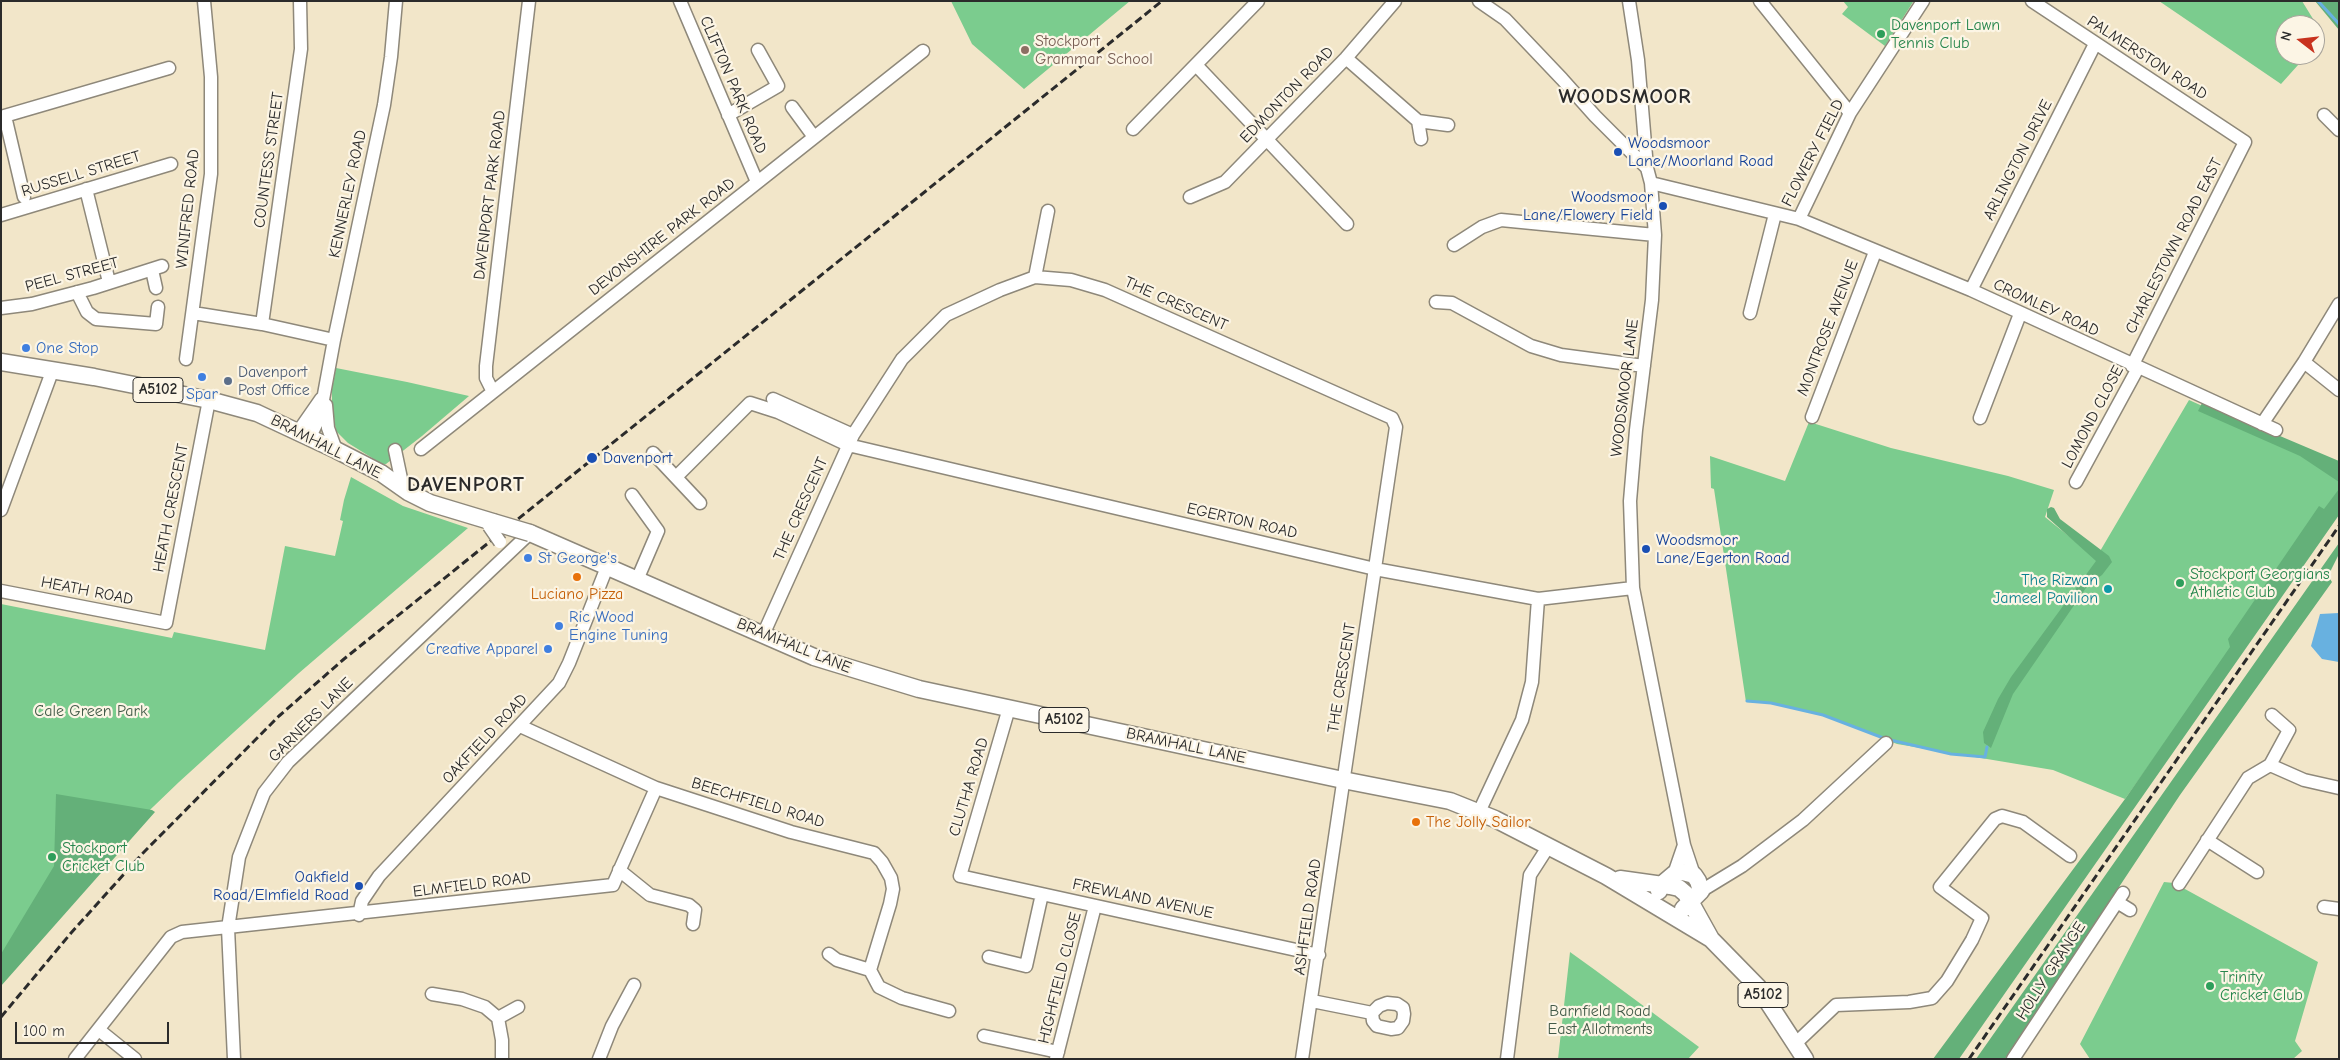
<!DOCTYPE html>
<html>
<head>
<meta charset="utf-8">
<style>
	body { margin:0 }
	#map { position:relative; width:2340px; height:1060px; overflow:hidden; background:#f2e6c9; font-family:"Comic Neue",sans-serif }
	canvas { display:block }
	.frame { position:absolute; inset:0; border:2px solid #2b2b2b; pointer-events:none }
	.north { position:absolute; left:2275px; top:15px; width:50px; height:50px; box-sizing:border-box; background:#fcf5e5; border:1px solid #a8a49b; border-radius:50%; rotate:286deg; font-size:14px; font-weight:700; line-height:20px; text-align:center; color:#2b2b2b }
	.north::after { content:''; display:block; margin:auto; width:18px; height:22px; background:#c8321e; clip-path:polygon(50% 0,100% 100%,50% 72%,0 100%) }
	.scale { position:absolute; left:15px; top:1022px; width:154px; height:22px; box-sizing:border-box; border:2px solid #2b2b2b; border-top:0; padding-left:6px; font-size:15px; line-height:18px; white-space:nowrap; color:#2b2b2b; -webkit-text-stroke:4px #fcf5e5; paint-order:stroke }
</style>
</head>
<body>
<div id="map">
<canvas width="2340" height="1060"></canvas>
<div class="frame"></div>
<div class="north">N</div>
<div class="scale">100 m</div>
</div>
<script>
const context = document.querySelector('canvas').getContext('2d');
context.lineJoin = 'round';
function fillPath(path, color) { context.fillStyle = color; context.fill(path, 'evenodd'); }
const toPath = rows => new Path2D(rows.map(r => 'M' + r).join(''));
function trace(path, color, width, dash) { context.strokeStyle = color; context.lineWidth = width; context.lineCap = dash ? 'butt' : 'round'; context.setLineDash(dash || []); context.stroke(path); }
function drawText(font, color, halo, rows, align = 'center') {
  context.font = font + ' "Comic Neue",sans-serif'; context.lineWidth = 4.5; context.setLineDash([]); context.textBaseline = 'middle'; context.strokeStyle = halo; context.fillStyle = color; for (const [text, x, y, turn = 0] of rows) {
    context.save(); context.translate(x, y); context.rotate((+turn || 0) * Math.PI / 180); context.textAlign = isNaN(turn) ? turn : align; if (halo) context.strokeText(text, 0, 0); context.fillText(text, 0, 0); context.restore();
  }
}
const green = toPath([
	[951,1,1130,1,1024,89,972,44],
	[1843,1,1912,1,1913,2,1885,46,1842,14,1848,7],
	[2159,1,2302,1,2318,27,2318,43,2315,46,2315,25,2285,25,2285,55,2307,55,2281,84],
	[336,368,407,382,469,396,422,436,386,464,382,464,348,443,336,431,332,407,332,389],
	[2189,400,2339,467,2339,498,2125,799,2053,770,1897,744,1823,715,1771,703,1746,702,1714,489,1711,488,1710,456,1785,481,1809,422,1819,425,1891,448,2008,476,2054,490,2045,517,2096,558],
	[351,477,403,506,468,528,299,673,179,782,129,830,1,976,1,604,172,638,174,632,265,650,285,546,335,556,343,521,340,520,344,500],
	[2164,882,2174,883,2318,962,2295,1041,2302,1051,2293,1059,2090,1059,2080,1044],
	[1570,952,1595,970,1699,1047,1688,1059,1558,1059]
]);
const forest = toPath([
	[2315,1,2339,1,2339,30],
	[2202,403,2339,461,2339,482,2300,456,2198,411],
	[2339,489,2339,515,1959,1059,1933,1059,2125,799,2230,647,2228,639,2319,506,2324,509],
	[2051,507,2054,508,2060,519,2109,556,2112,562,2102,575,2088,585,2013,694,1991,748,1984,743,1983,732,1998,699,2011,677,2096,561,2047,517,2047,509],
	[2339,543,2339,554,2328,576,2332,582,2180,795,2005,1059,1976,1059],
	[56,794,152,810,155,812,1,986,1,954,54,866]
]);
const water = toPath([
	[2339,613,2339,662,2322,659,2311,646,2320,614]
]);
const stream = toPath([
	[2318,1,2339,24],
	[1747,701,1771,703,1823,715,1886,739,1951,754,1985,757,1987,747]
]);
const minor = toPath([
	[680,1,757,182],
	[1479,1,1505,19,1562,79,1595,116,1647,168,1651,183,1655,235,1652,300,1636,430,1630,501,1633,588,1684,845,1694,875],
	[1629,1,1638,60,1647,168],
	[1760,1,1850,113],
	[2032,1,2245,142,2132,366],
	[1346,58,1418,121,1421,139],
	[1196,65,1347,224],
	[792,107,814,137],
	[728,115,778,86,758,50],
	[2324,115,2339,130],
	[5,116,24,197],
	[1,117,169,68],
	[1418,121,1448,125],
	[1133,129,1258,1],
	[1651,183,1799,219,1850,113,1923,1],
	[86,189,109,282],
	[1190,197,1225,182,1346,58,1395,1],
	[1,215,171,164],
	[1799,219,1971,290,2276,430],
	[1454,245,1482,227,1501,220,1655,235],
	[152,270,156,288],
	[1035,277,1048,211],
	[1971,290,2095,44],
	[77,292,87,312,96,319,156,324,158,307],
	[1436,302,1452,303,1531,346,1561,355,1644,366],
	[1,308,32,304,93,288,162,266],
	[193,313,262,324,334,340],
	[1750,313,1775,214],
	[262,324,301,49,300,1],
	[186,359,211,174,211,77,204,1],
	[2304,362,2339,390],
	[493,392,486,378,486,366,529,1],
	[773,399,853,435],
	[326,405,328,428,336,450],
	[1812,417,1875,252],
	[1980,418,2020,314],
	[2262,424,2304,362,2339,304],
	[298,432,321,399],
	[310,437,320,416,334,340,384,105,391,57,396,1],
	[421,449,923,51],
	[395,450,403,488],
	[653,453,700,503],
	[676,477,750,403,778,412,848,445,1375,569,1538,599,1633,588],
	[2076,482,2138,368],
	[632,495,658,531,637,580],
	[1,510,53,369],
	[1,591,166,623,209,400],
	[763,635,853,435,902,359,946,315,1000,290,1035,277,1071,280,1105,290,1392,418,1396,427,1302,1059],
	[1009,708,960,876,1319,955],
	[520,726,656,788,791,832,874,853,882,862,891,878,893,889,890,904,870,970,837,960,829,954],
	[2270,765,2289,730,2272,715],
	[1479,812,1522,720,1532,682,1538,599],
	[2207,840,2257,872],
	[619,870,650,895,689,905,695,910,693,924],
	[1674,874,1684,845],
	[2179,884,2248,778,2270,765,2304,780,2339,788],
	[1701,891,1742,866,1803,820,1886,743],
	[2117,902,2130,910],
	[2324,907,2339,909],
	[359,915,362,901,379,876,559,683,569,663,607,567],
	[989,957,1026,966,1042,894],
	[870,970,879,987,902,998,949,1011],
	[432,994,462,999,485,1007,498,1018,502,1040,502,1059],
	[1312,1001,1372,1013,1379,1006,1387,1003,1397,1004,1403,1008,1404,1014,1403,1021,1398,1028,1391,1029,1377,1026,1373,1021,1372,1013],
	[498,1018,518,1007],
	[99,1030,135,1059],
	[984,1036,1058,1052],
	[1796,1043,1836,1005,1909,1002,1932,998,1947,981,1972,940,1982,918,1940,887,1995,819,2002,816,2023,822,2070,856],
	[75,1059,171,937,182,932,613,885,656,788],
	[234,1059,228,928,239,857,264,793,288,762,530,533],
	[599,1059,612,1026,634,985],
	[1056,1059,1095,906],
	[1507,1059,1530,875,1548,847],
	[2013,1059,2123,893]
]);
const major = toPath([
	[1,362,94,377,209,400,257,413,336,450,381,473,408,492,430,503,493,522],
	[530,533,814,657,919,689,1343,780,1450,801,1495,819,1606,876,1711,939],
	[1620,879,1670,886,1679,888,1686,894,1711,939,1758,987,1805,1059],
	[1659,891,1661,885,1674,874,1683,872,1694,875,1698,881,1701,891,1683,909]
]);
const rail = toPath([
	[1,1017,71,933,142,854,279,716,344,659,1162,1],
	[1969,1059,2339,526]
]);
const minorBridge = toPath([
	[489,526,500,542]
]);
const majorBridge = toPath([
	[493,522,530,533]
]);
const markers = [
	[1881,34,5,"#2e9e5b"],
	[1025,50,5,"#8d6e63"],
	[1618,152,5,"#1a4fb4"],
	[1663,206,5,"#1a4fb4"],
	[26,348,5,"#3f7fe0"],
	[202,377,5,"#3f7fe0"],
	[228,381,5,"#5c6f8a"],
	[592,458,6,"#1a4fb4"],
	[1646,549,5,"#1a4fb4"],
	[528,558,5,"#3f7fe0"],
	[577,577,5,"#e8710a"],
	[2180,583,5,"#2e9e5b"],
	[2108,589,5,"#0f9aa8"],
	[559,626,5,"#3f7fe0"],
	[548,649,5,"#3f7fe0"],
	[1416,822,5,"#e8710a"],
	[52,857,5,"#2e9e5b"],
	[359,886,5,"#1a4fb4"],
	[2210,986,5,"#2e9e5b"]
];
const shields = [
	[158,390,50],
	[1064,720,50],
	[1763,995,50]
];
const shieldNames = [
	["A5102",158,390],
	["A5102",1064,720],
	["A5102",1763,995]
];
const leisureNames = [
	["Davenport Lawn",1891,25],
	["Tennis Club",1891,43],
	["Stockport Georgians",2190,574],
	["Athletic Club",2190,592],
	["Stockport",62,848],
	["Cricket Club",62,866],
	["Trinity",2220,977],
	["Cricket Club",2220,995]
];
const educationNames = [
	["Stockport",1035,41],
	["Grammar School",1035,59]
];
const streetNames = [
	["PALMERSTON ROAD",2147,58,33],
	["CLIFTON PARK ROAD",733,85,67],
	["EDMONTON ROAD",1287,95,-46],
	["FLOWERY FIELD",1813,153,-63],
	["COUNTESS STREET",269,160,-82],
	["ARLINGTON DRIVE",2018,160,-63],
	["RUSSELL STREET",81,174,-17],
	["KENNERLEY ROAD",348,194,-78],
	["DAVENPORT PARK ROAD",490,195,-83],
	["WINIFRED ROAD",188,209,-84],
	["DEVONSHIRE PARK ROAD",662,237,-38],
	["CHARLESTOWN ROAD EAST",2174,246,-63],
	["PEEL STREET",72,275,-15],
	["THE CRESCENT",1176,304,24],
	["CROMLEY ROAD",2046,308,25],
	["MONTROSE AVENUE",1828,328,-69],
	["WOODSMOOR LANE",1625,388,-83],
	["LOMOND CLOSE",2093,417,-62],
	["BRAMHALL LANE",326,447,27],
	["HEATH CRESCENT",171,508,-79],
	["THE CRESCENT",801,509,-66],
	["EGERTON ROAD",1242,521,13],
	["HEATH ROAD",87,591,11],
	["BRAMHALL LANE",794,646,22],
	["THE CRESCENT",1342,678,-81],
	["GARNERS LANE",311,720,-45],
	["OAKFIELD ROAD",485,739,-47],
	["BRAMHALL LANE",1186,746,12],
	["CLUTHA ROAD",969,787,-73],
	["BEECHFIELD ROAD",758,803,17],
	["ELMFIELD ROAD",472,885,-7],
	["FREWLAND AVENUE",1143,899,12],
	["ASHFIELD ROAD",1308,917,-82],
	["HOLLY GRANGE",2051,971,-57],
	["HIGHFIELD CLOSE",1060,978,-76]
];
const transitNames = [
	["Woodsmoor",1628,143],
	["Lane/Moorland Road",1628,161],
	["Woodsmoor",1653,197,"right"],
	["Lane/Flowery Field",1653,215,"right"],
	["Davenport",603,458],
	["Woodsmoor",1656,540],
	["Lane/Egerton Road",1656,558],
	["Oakfield",349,877,"right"],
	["Road/Elmfield Road",349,895,"right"]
];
const shopNames = [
	["One Stop",36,348],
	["Spar",202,394,"center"],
	["St George's",538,558],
	["Ric Wood",569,617],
	["Engine Tuning",569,635],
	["Creative Apparel",538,649,"right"]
];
const serviceNames = [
	["Davenport",238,372],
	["Post Office",238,390]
];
const cultureNames = [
	["The Rizwan",2098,580],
	["Jameel Pavilion",2098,598]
];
const foodNames = [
	["Luciano Pizza",577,594],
	["The Jolly Sailor",1426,822,"left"]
];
const parkNames = [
	["Cale Green Park",91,711],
	["Barnfield Road",1600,1011],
	["East Allotments",1600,1029]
];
const districtNames = [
	["WOODSMOOR",1625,97],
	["DAVENPORT",466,485]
];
fillPath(green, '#7bcc8e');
fillPath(forest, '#64b079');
fillPath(water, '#68b1e0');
trace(stream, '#68b1e0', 3);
trace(minor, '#8e887a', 15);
trace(major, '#8e887a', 19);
trace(minor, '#fff', 12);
trace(major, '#fff', 16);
trace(rail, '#2b2b2b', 3, [8, 4]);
trace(minorBridge, '#8e887a', 15, []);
trace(majorBridge, '#8e887a', 19, []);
trace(minorBridge, '#fff', 12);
trace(majorBridge, '#fff', 16);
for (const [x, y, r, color] of markers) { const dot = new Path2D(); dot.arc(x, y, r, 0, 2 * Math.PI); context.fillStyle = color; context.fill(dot); trace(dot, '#fcf5e5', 2); }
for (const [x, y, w] of shields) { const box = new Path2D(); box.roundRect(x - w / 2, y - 12.5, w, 25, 4); context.fillStyle = '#fcf5e5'; context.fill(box); trace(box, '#2b2b2b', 1); }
drawText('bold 15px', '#2b2b2b', null, shieldNames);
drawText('16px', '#27864d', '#fcf5e5', leisureNames, 'left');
drawText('16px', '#785e54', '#fcf5e5', educationNames, 'left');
drawText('16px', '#2b2b2b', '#fcf5e5', streetNames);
drawText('16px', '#164399', '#fcf5e5', transitNames, 'left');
drawText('16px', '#366cbe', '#fcf5e5', shopNames, 'left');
drawText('16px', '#4e5e75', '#fcf5e5', serviceNames, 'left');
drawText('16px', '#0d838f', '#fcf5e5', cultureNames, 'right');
drawText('16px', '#c56008', '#fcf5e5', foodNames);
drawText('16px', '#435b49', '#fcf5e5', parkNames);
context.letterSpacing = '1px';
drawText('bold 21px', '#2b2b2b', '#fcf5e5', districtNames);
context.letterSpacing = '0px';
</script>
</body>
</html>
